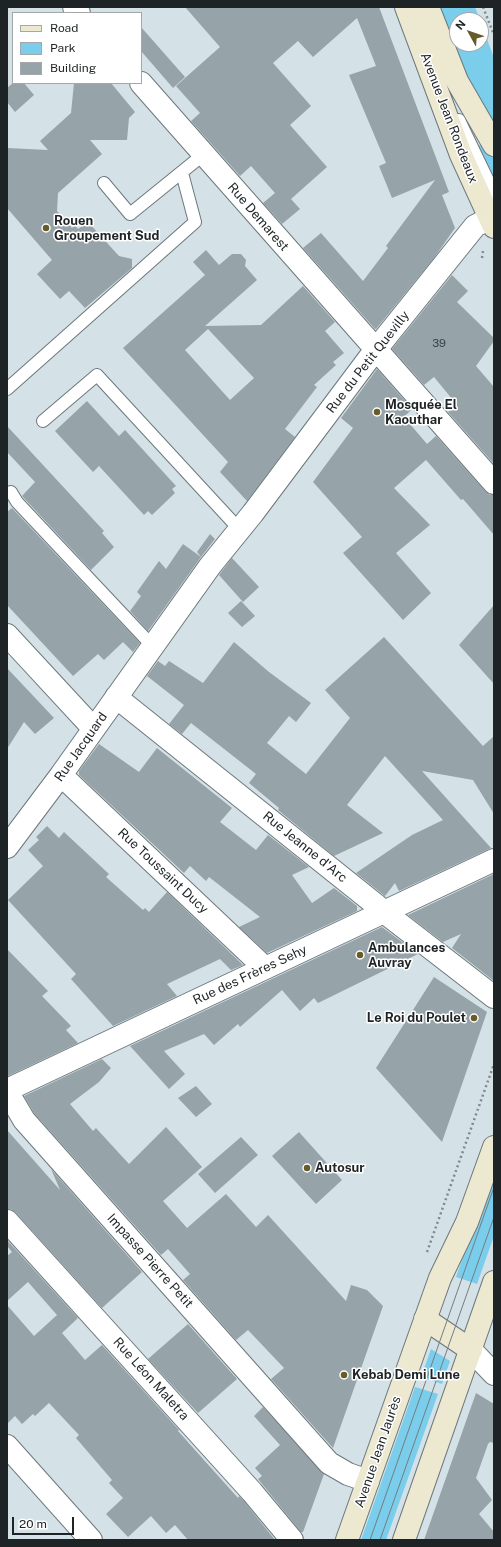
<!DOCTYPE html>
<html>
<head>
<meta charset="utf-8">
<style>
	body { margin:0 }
	#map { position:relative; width:501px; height:1547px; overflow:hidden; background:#d4e1e6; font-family:"Public Sans",sans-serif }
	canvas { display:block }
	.frame { position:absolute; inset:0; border:8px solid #1e2325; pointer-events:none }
	.legend { position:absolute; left:12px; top:12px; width:130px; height:72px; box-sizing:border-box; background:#fff; border:1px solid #a5a7a8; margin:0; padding:5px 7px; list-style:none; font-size:12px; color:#1e2325 }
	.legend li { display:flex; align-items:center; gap:8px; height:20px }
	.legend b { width:20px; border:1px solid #a5a7a8 }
	.north { position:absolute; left:449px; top:12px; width:40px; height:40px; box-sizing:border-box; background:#fff; border:1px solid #a5a7a8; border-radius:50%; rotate:310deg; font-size:11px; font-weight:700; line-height:16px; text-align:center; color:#1e2325 }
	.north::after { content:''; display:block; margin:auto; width:14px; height:18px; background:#675c28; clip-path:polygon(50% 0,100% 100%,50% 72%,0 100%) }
	.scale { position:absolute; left:12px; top:1517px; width:62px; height:18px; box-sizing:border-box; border:2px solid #1e2325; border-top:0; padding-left:5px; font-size:12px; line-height:14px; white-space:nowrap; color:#1e2325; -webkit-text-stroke:3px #fff; paint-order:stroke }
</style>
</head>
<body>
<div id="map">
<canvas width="501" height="1547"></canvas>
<div class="frame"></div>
<ul class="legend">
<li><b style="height:5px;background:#ede8d0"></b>Road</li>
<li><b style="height:11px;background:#7bcdec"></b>Park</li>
<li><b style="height:11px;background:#96a3a8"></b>Building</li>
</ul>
<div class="north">N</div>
<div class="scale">20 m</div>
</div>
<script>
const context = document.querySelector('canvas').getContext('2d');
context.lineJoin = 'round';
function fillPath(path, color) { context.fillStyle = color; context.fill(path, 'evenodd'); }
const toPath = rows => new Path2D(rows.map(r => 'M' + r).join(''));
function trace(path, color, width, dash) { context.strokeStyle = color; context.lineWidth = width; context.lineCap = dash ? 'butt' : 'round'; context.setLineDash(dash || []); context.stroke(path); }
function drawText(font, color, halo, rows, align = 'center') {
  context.font = font + ' "Public Sans",sans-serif'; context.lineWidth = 3; context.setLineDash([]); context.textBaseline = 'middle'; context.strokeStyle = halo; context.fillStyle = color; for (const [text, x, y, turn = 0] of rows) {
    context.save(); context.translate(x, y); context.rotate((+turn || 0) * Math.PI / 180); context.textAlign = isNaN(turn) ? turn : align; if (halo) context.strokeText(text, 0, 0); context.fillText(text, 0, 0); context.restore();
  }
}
const green = toPath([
	[438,7,475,7,480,20,457,20,457,44,481,44,481,23,494,58,494,125,461,68],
	[485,143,494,158,494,177,477,146],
	[494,1169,494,1236,477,1284,456,1277],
	[431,1349,450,1361,442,1384,421,1377],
	[415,1387,438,1394,386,1540,361,1540]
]);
const building = toPath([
	[185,7,379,7,449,192,442,195,455,228,434,258,376,329,375,329,303,248,321,233,363,281,388,248,386,246,435,180,392,198,379,166,386,163,349,75,376,66,357,18,313,57,298,41,273,63,311,106,290,125,327,167,291,199,300,209,282,224,263,203,275,193,251,166,240,176,191,121,200,113,176,86,220,47],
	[141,27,185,77,173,88,141,51],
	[13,83,24,83,34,95,15,112,7,102,7,88],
	[74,83,111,83,135,112,129,118,127,140,90,140,102,154,58,193,57,211,72,228,75,225,78,229,88,222,119,256,132,259,132,268,85,308,69,291,60,299,37,274,52,260,7,208,7,148,48,150,40,141,71,113],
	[206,250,219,265,232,254,241,254,246,260,245,266,257,280,205,326,261,325,303,286,335,322,325,331,344,353,333,362,336,365,314,385,317,387,285,429,295,437,247,501,220,472,228,462,123,348,205,275,193,262],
	[208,329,254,378,230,400,185,350],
	[452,275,468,291,457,302,494,338,494,341,476,366,494,387,494,464,448,412,457,405,434,377,424,385,392,349],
	[377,369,412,409,404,417,427,444,436,436,485,491,490,495,494,495,494,535,463,499,461,500,426,460,394,488,430,525,396,553,431,593,403,620,343,553,362,537,313,482,353,428,341,418],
	[87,401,119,436,125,430,176,486,172,489,175,493,152,515,148,511,144,515,99,466,93,472,55,431],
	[7,426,104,531,102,533,114,547,91,570,22,496,35,482,7,452],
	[12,508,140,643,133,652,123,642,104,660,98,654,73,676,7,605,7,512],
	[210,534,215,539,201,557,197,552],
	[183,544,201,557,148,631,130,611,141,596,137,592,159,561,166,569],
	[232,558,259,587,243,602,219,575],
	[241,601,255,616,242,627,228,613],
	[494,605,494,684,459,645],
	[384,637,483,746,494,736,494,814,473,780,422,771,491,848,399,891,395,883,385,896,356,873,412,835,443,820,385,756,347,805,383,833,334,856,278,810,279,808,249,783,256,774,191,723,182,734,169,724,184,705,147,676,158,661,165,666,169,661,203,683,234,642,269,672,311,703,296,722,289,716,267,743,306,774,350,718,325,690],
	[7,668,54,718,35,734,24,722,7,749],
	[99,744,139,772,157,748,232,808,220,822,256,850,268,835,309,867,292,875,312,903,334,888,357,906,357,911,267,953,239,927,260,917,209,877,206,881,190,866,184,873,79,775,79,771],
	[47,826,59,838,64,832,109,874,106,877,143,910,145,908,149,912,167,892,243,965,231,970,220,959,167,984,177,996,113,1026,71,979,76,974,8,900,43,866,28,850,39,840,36,837],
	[494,874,494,981,452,948,461,934,443,942,408,915],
	[382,927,418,954,318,1003,314,998,300,1011,282,990,240,1027,238,1024,214,1045,204,1034,164,1051,185,1074,169,1089,130,1046],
	[7,949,48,991,42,996,71,1026,66,1030,78,1043,8,1076],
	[434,977,487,1012,442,1142,376,1068],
	[102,1059,111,1068,99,1082,70,1104,93,1131,96,1128,129,1164,166,1127,202,1167,163,1201,187,1228,226,1194,256,1227,268,1215,346,1301,351,1285,367,1290,383,1306,333,1448,271,1379,284,1368,248,1330,236,1340,183,1280,190,1274,168,1249,161,1255,34,1113,24,1096],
	[196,1086,212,1104,196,1117,178,1098],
	[7,1130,60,1190,51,1169,142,1272,102,1308,16,1213,11,1209,7,1209],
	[299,1132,342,1180,316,1204,272,1156],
	[241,1137,258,1155,215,1193,198,1174],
	[7,1240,78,1318,62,1333,85,1360,102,1345,179,1430,178,1431,238,1498,239,1496,243,1500,275,1540,188,1540,175,1525,166,1533,151,1516,128,1537,106,1514,123,1498,109,1483,112,1480,76,1438,79,1435,49,1403,35,1416,33,1414,22,1424,15,1416,7,1424,7,1305,34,1336,57,1315,28,1282,7,1301,7,1256,12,1252,7,1246],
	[188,1324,237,1379,198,1413,148,1359],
	[476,1393,494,1404,494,1443,490,1442,488,1444,476,1478,492,1500,479,1514,494,1532,494,1540,424,1540],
	[263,1407,324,1474,303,1532,301,1532,258,1479,262,1476,255,1468,280,1445,254,1416]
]);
const path = toPath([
	[483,7,494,35],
	[482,258,483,251],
	[427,1252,494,1064]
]);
const lane = toPath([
	[459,120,494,193],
	[104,183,130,214,204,154],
	[7,389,195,222,182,173],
	[43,421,97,375,240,530],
	[11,492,17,502,144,637,153,645]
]);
const street = toPath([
	[74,7,79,13],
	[141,83,494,483],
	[7,635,93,728],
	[116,697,375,904,384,912,494,997],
	[61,775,265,968],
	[7,847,61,775,210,566,253,513,373,353,475,226,490,218],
	[7,1090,494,860],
	[7,1091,24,1120,329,1463,348,1474,368,1481],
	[7,1221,252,1492,292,1540],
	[471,1350,494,1374],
	[7,1446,91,1540]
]);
const secondary = toPath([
	[406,7,461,155,494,227],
	[428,7,457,81,494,145],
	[425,1319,471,1350],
	[347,1540,440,1278,467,1222,494,1147],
	[404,1540,494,1282]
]);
const tram = toPath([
	[370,1540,494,1187],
	[380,1540,494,1217]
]);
const markers = [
	[46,228,4,"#675c28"],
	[377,412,4,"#675c28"],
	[360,955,4,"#675c28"],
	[474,1018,4,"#675c28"],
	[307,1168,4,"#675c28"],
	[344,1375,4,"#675c28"]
];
const numberNames = [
	["39",439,344]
];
const streetNames = [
	["Avenue Jean Rondeaux",449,118,69],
	["Rue Demarest",258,217,49],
	["Rue du Petit Quevilly",368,362,-52],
	["Rue Jacquard",81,747,-55],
	["Rue Jeanne d'Arc",305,847,39],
	["Rue Toussaint Ducy",163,871,43],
	["Rue des Frères Sehy",250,975,-25],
	["Impasse Pierre Petit",150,1261,48],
	["Rue Léon Maletra",151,1379,48],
	["Avenue Jean Jaurès",378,1452,-71]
];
const poiNames = [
	["Rouen",54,221],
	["Groupement Sud",54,236],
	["Mosquée El",385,405],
	["Kaouthar",385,420],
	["Ambulances",368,948],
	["Auvray",368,963],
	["Le Roi du Poulet",466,1018,"right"],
	["Autosur",315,1168],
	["Kebab Demi Lune",352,1375]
];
fillPath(green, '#7bcdec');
fillPath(building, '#96a3a8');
trace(lane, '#6c787d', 14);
trace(street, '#6c787d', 24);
trace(secondary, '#6c787d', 24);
trace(path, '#7f888c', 2.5, [2, 3]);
trace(lane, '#fff', 12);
trace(street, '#fff', 22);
trace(secondary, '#ede8d0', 22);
trace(tram, '#757d81', 1);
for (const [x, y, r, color] of markers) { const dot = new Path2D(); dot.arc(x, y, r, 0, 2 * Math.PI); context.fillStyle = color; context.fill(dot); trace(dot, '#fff', 1.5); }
drawText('11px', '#3c4346', null, numberNames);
drawText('13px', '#1e2325', '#fff', streetNames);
drawText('bold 13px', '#1e2325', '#fff', poiNames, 'left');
</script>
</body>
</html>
